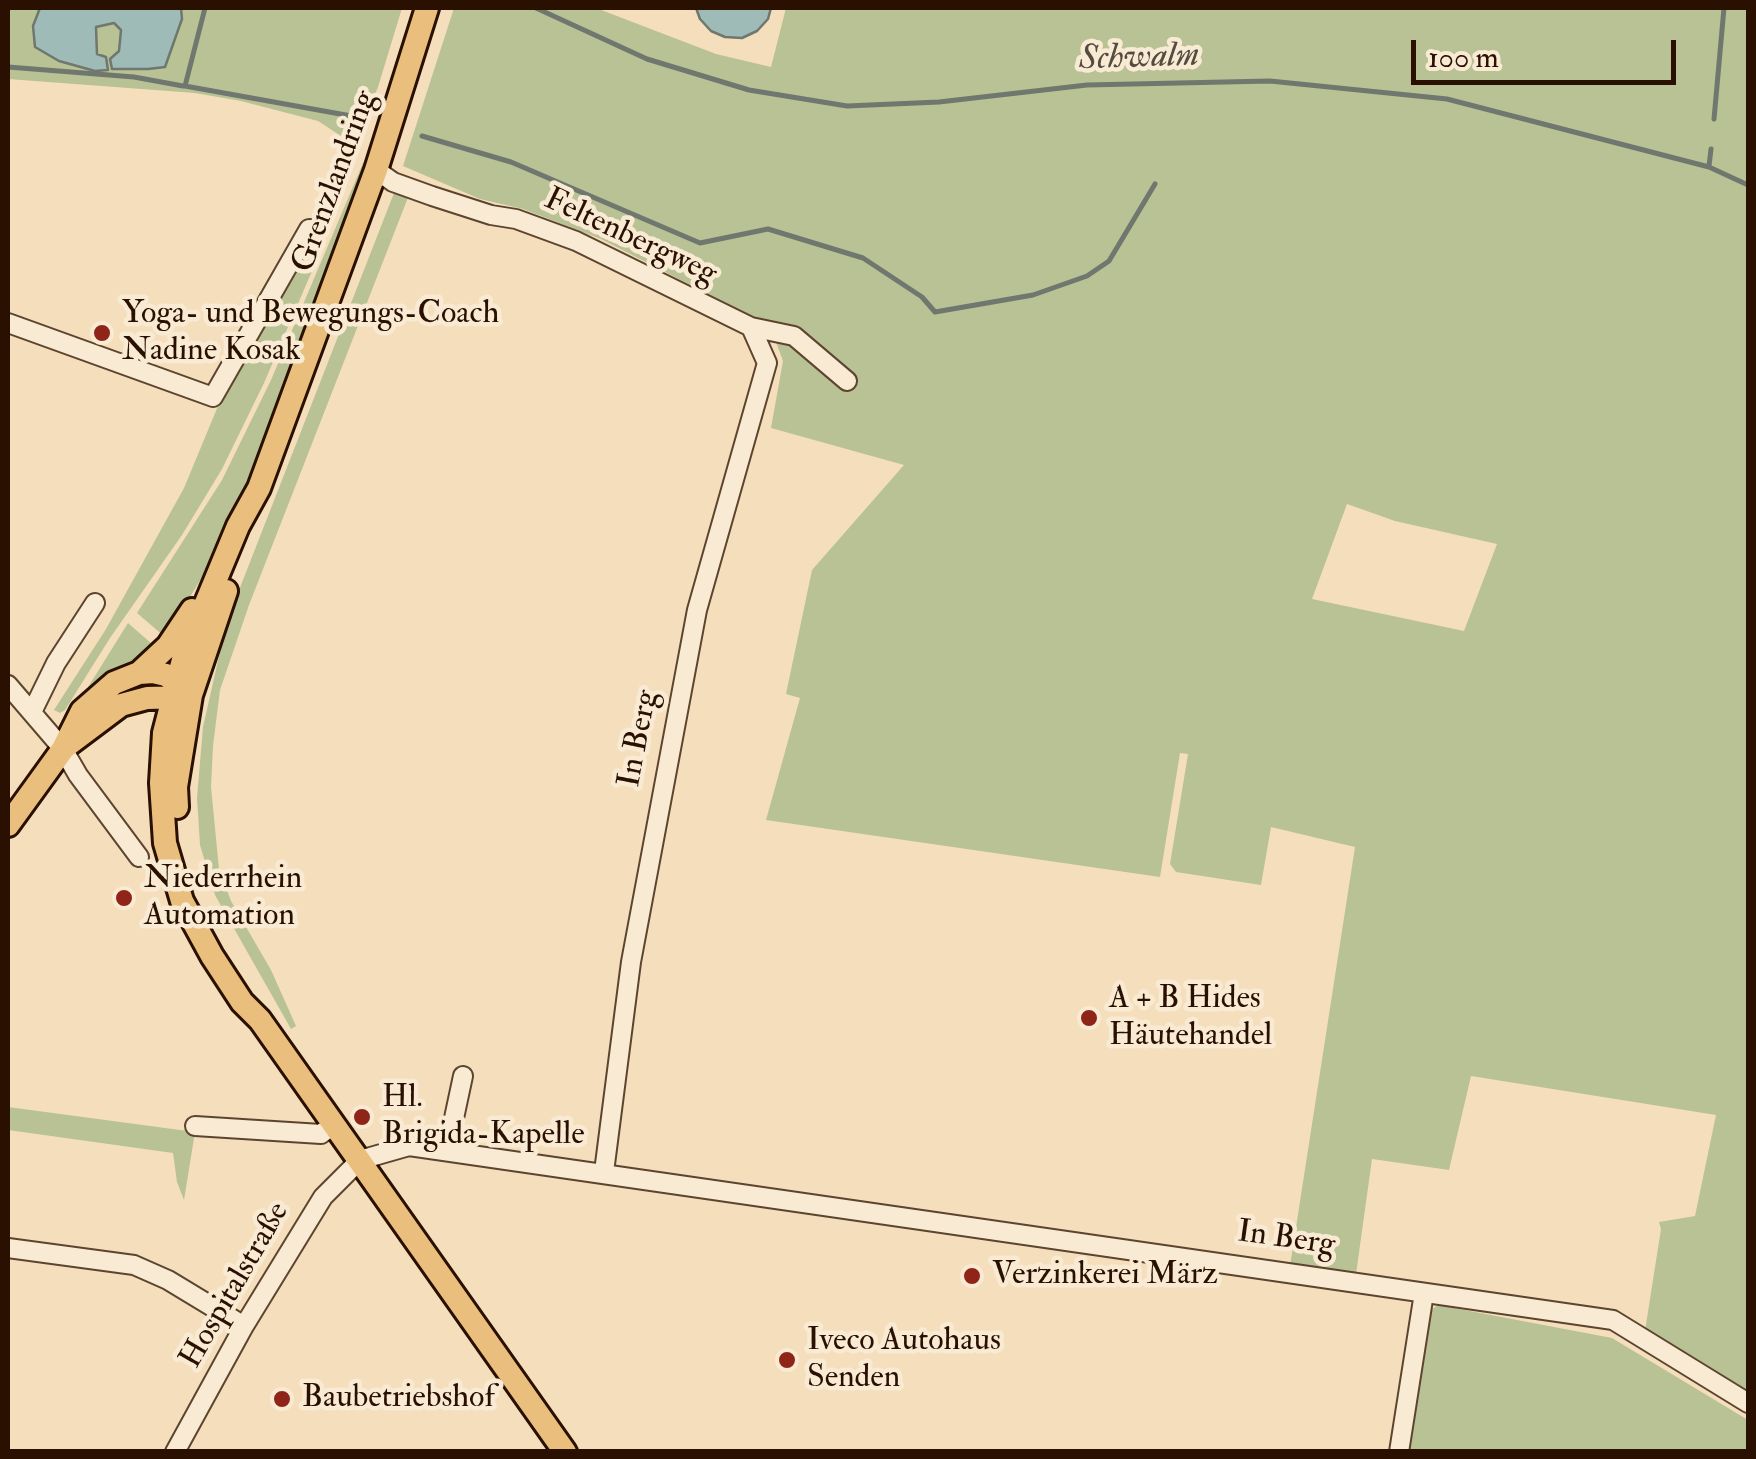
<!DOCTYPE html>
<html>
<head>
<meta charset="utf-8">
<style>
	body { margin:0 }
	#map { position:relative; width:1756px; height:1459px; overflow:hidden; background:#f5debc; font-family:"IM FELL Double Pica",serif }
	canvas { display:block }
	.frame { position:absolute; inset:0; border:10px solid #2a1000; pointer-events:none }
	.scale { position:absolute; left:1411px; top:40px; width:265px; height:45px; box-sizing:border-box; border:5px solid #2a1000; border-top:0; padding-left:12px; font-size:30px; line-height:35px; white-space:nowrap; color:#2a1000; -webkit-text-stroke:8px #f8ead3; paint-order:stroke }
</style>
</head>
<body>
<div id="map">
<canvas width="1756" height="1459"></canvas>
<div class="frame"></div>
<div class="scale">100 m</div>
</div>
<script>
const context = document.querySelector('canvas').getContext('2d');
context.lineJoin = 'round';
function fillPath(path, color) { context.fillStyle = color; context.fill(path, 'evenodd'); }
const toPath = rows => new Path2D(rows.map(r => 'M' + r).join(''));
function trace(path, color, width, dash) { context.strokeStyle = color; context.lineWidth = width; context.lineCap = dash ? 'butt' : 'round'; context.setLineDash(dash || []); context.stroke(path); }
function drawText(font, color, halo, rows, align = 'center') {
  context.font = font + ' "IM FELL Double Pica",serif'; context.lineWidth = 9; context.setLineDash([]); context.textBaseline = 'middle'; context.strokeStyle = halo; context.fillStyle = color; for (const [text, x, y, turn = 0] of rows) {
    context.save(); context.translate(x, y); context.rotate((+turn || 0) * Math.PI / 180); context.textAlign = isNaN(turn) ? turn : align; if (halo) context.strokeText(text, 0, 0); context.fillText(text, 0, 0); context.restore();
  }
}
const green = toPath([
	[8,8,40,8,33,26,59,61,95,71,95,27,114,23,121,29,122,39,112,69,165,67,182,19,181,8,402,8,378,87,355,145,318,121,241,101,195,93,8,79],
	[454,8,596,8,716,54,771,67,786,8,1748,8,1748,1394,1645,1331,1661,1229,1659,1222,1695,1216,1716,1115,1471,1076,1449,1170,1372,1159,1356,1274,1290,1266,1355,847,1271,827,1261,885,1176,872,1170,864,1188,754,1180,753,1160,877,766,820,800,698,786,694,812,570,904,465,771,428,783,361,770,326,601,239,523,209,480,199,403,166],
	[1347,504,1395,521,1497,544,1464,631,1312,599],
	[363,163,368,168,229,534,165,637,137,613,222,480,271,380],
	[394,193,409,195,249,605,220,690,213,746,211,787,219,869,231,901,271,970,296,1026,291,1029,215,895,200,845,197,798,203,727,227,621],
	[316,234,324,243,264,383,222,469,182,535,110,638,65,710,60,713,54,710,106,629,184,488,218,406,218,396],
	[128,623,152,644,136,661,99,683,80,700],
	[8,1107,195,1132,184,1200,177,1182,173,1153,8,1130],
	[1438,1305,1612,1338,1748,1420,1748,1451,1404,1452,1427,1313]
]);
const water = toPath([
	[40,8,181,8,182,19,165,67,148,69,112,69,110,59,119,51,121,30,114,23,96,27,97,54,106,57,108,70,95,71,59,61,35,47,33,26,40,8],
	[696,8,771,8,768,19,757,31,742,38,725,37,711,31,700,19,696,8]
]);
const stream = toPath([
	[205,8,185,86,357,117],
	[536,8,647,59,749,90,847,106,939,102,1087,85,1270,81,1447,99,1709,167,1748,185],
	[8,67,134,77,183,86],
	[1714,119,1724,8],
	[422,136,511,162,700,243,768,229,863,258,922,297,935,312,1033,295,1087,276,1109,261,1155,184],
	[1709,166,1711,149]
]);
const minor = toPath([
	[376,170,393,182,432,196,491,215,516,219,576,241,751,327,794,336,847,381],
	[8,323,213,397,309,229],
	[8,685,63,749,78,775,139,857],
	[32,712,56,663,95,603],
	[195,1126,321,1134,334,1124],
	[447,1151,463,1076],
	[604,1172,631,962,697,610,767,363,751,327],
	[8,1248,134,1265,168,1280,244,1326],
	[175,1452,244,1326,323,1197,360,1160,409,1146,1613,1320,1748,1403],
	[1399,1452,1424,1293]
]);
const major = toPath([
	[427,8,376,170,259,488,238,526,184,656,164,733,161,783,165,843,182,901,212,956,242,1002,260,1020,565,1452],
	[139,673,168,646,192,610],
	[65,747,121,705,147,698,183,697],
	[177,807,176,787,191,695,226,591],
	[8,825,63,749,82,711,114,683,139,673,153,672,166,675,185,689]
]);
const markers = [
	[102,333,10,"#8f2418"],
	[124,898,10,"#8f2418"],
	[1089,1018,10,"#8f2418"],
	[362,1117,10,"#8f2418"],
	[972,1276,10,"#8f2418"],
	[787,1360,10,"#8f2418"],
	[282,1399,10,"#8f2418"]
];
const streetNames = [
	["Grenzlandring",336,182,-70],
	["Feltenbergweg",630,238,25],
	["In Berg",640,739,-79],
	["In Berg",1286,1240,8],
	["Hospitalstraße",236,1286,-60]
];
const poiNames = [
	["Yoga- und Bewegungs-Coach",122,315],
	["Nadine Kosak",122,352],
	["Niederrhein",144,880],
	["Automation",144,917],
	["A + B Hides",1109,1000],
	["Häutehandel",1109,1037],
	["Hl.",382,1099],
	["Brigida-Kapelle",382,1136],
	["Verzinkerei März",992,1276],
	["Iveco Autohaus",807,1342],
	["Senden",807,1379],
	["Baubetriebshof",302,1399]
];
const waterNames = [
	["Schwalm",1139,59,-2]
];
fillPath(green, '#b8c294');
fillPath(water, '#9ebbb8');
trace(water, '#70776e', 2.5);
trace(stream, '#70776e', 5);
trace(minor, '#5d442f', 22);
trace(major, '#2a1000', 28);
trace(minor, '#f8ead3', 18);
trace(major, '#eabf7e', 22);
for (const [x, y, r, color] of markers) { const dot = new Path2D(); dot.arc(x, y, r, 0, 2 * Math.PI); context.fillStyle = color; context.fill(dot); trace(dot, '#f8ead3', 4); }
drawText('32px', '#2a1000', '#f8ead3', streetNames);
drawText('32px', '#2a1000', '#f8ead3', poiNames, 'left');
drawText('italic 35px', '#534c40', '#f8ead3', waterNames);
</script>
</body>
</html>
